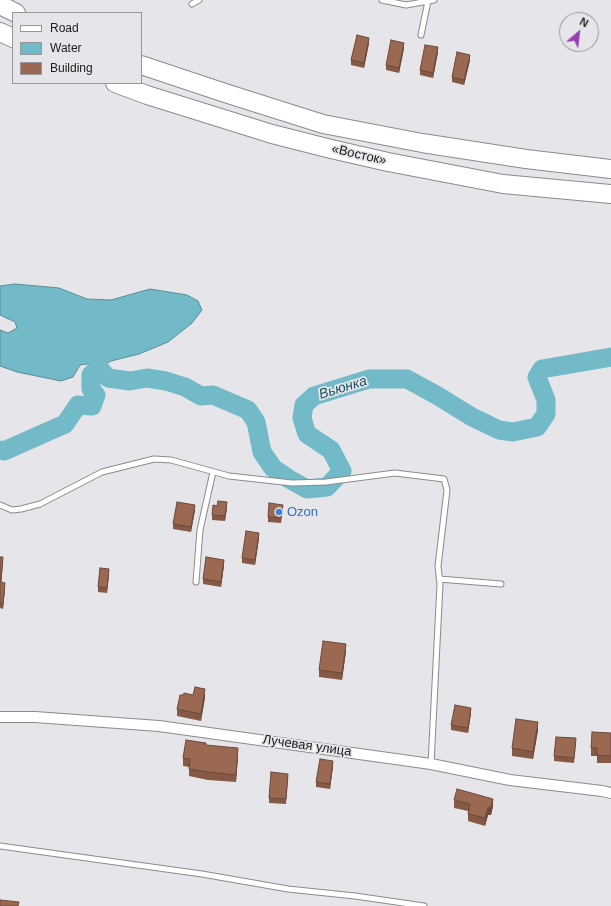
<!DOCTYPE html>
<html>
<head>
<meta charset="utf-8">
<style>
	body { margin:0 }
	#map { position:relative; width:611px; height:906px; overflow:hidden; background:#e6e6ea; font-family:Helvetica,sans-serif }
	canvas { display:block }
	.legend { position:absolute; left:12px; top:12px; width:130px; height:72px; box-sizing:border-box; background:#e6e6ea; border:1px solid #97979a; margin:0; padding:5px 7px; list-style:none; font-size:12px; color:#202021 }
	.legend li { display:flex; align-items:center; gap:8px; height:20px }
	.legend b { width:20px; border:1px solid #97979a }
	.north { position:absolute; left:559px; top:12px; width:40px; height:40px; box-sizing:border-box; background:#e6e6ea; border:1px solid #97979a; border-radius:50%; rotate:28deg; font-size:11px; font-weight:700; line-height:16px; text-align:center; color:#202021 }
	.north::after { content:''; display:block; margin:auto; width:14px; height:18px; background:#9440af; clip-path:polygon(50% 0,100% 100%,50% 72%,0 100%) }
</style>
</head>
<body>
<div id="map">
<canvas width="611" height="906"></canvas>
<ul class="legend">
<li><b style="height:5px;background:#fff"></b>Road</li>
<li><b style="height:11px;background:#73bac8"></b>Water</li>
<li><b style="height:11px;background:#9b6851"></b>Building</li>
</ul>
<div class="north">N</div>
</div>
<script>
const context = document.querySelector('canvas').getContext('2d');
context.lineJoin = 'round';
function fillPath(path, color) { context.fillStyle = color; context.fill(path, 'evenodd'); }
const toPath = rows => new Path2D(rows.map(r => 'M' + r).join(''));
function trace(path, color, width, dash) { context.strokeStyle = color; context.lineWidth = width; context.lineCap = dash ? 'butt' : 'round'; context.setLineDash(dash || []); context.stroke(path); }
function drawText(font, color, halo, rows, align = 'center') {
  context.font = font + ' Helvetica,sans-serif'; context.lineWidth = 3.5; context.setLineDash([]); context.textBaseline = 'middle'; context.strokeStyle = halo; context.fillStyle = color; for (const [text, x, y, turn = 0] of rows) {
    context.save(); context.translate(x, y); context.rotate((+turn || 0) * Math.PI / 180); context.textAlign = isNaN(turn) ? turn : align; if (halo) context.strokeText(text, 0, 0); context.fillText(text, 0, 0); context.restore();
  }
}
const water = toPath([
	[15,284,59,288,87,299,111,300,150,289,187,295,198,301,202,310,192,323,168,342,139,354,111,361,99,368,87,364,80,365,73,377,61,381,17,372,0,366,0,330,8,333,17,328,15,322,0,315,0,286,15,284]
]);
const river = toPath([
	[0,450,4,451,65,424,78,405,92,406,96,395,91,389,91,375,99,368,108,378,130,381,147,378,166,381,185,387,201,396,213,395,248,410,256,422,262,452,273,468,289,479,307,489,327,487,342,471,331,450,307,434,302,418,304,405,314,396,369,379,407,379,438,396,472,417,499,430,513,432,537,427,546,414,546,400,537,377,542,369,611,357]
]);
const lane = toPath([
	[382,0,406,5,434,0],
	[192,4,199,0],
	[421,35,428,1],
	[0,505,12,510,21,509,40,504,102,472,154,459,171,460,229,476,292,483,326,482,395,473,444,479,447,490,438,566,440,584,431,764],
	[439,579,501,584],
	[196,582,200,530,213,472],
	[0,846,202,874,288,889,355,896,424,906]
]);
const street = toPath([
	[0,717,35,717,159,726,431,764,510,780,602,791,611,793]
]);
const highway = toPath([
	[0,5,16,13],
	[0,32,13,38],
	[141,65,225,93,323,124,422,143,526,159,611,169],
	[115,83,147,95,272,134,331,149,388,162,503,184,611,194]
]);
const wall = toPath([
	[369,43,364,68,351,65,351,60],
	[404,48,399,73,386,70,386,65],
	[438,52,433,78,420,75,420,70],
	[470,60,464,85,452,82,452,77],
	[227,507,225,521,212,520,212,515],
	[195,510,191,532,173,529,173,524],
	[283,510,281,523,268,522,268,517],
	[259,538,255,565,242,563,242,558],
	[0,557,3,562,1,582,5,588,3,609,0,608],
	[224,565,221,587,203,584,203,579],
	[109,574,107,593,98,592,98,587],
	[346,651,342,680,319,677,319,670],
	[183,695,193,695,205,697,201,721,177,716,177,709],
	[471,713,468,733,451,730,451,725],
	[538,730,533,759,512,756,512,748],
	[611,735,611,763,597,763,597,756,591,756,591,748],
	[576,743,574,763,554,761,554,756],
	[206,745,238,755,236,782,208,780,189,776,189,767,183,766,183,758],
	[333,766,330,789,316,787,316,782],
	[288,779,286,804,269,803,269,798],
	[454,800,493,806,491,815,488,815,485,826,468,821,468,811,454,808]
]);
const shadedWall = toPath([
	[369,38,369,43,364,68,364,63],
	[404,43,404,48,399,73,399,68],
	[438,47,438,52,433,78,433,73],
	[470,55,470,60,464,85,464,80],
	[227,502,227,507,225,521,225,516],
	[195,505,195,510,191,532,191,527],
	[259,533,259,538,255,565,255,560],
	[224,560,224,565,221,587,221,582],
	[109,569,109,574,107,593,107,588],
	[5,583,5,588,3,609,3,604],
	[346,644,346,651,342,680,342,673],
	[205,689,205,697,201,721,201,714],
	[471,708,471,713,468,733,468,728],
	[538,722,538,730,533,759,533,752],
	[238,748,238,755,236,782,236,775],
	[333,761,333,766,330,789,330,784],
	[493,799,493,806,491,815,488,815,485,826,485,818,488,808]
]);
const building = toPath([
	[357,35,369,38,364,63,351,60,357,35],
	[391,40,404,43,399,68,386,65,391,40],
	[425,45,438,47,433,73,420,70,425,45],
	[457,52,470,55,464,80,452,77,457,52],
	[218,501,227,502,225,516,212,515,213,505,217,506,218,501],
	[177,502,195,505,191,527,173,524,177,502],
	[269,503,283,505,281,518,268,517,269,503],
	[246,531,259,533,255,560,242,558,246,531],
	[0,557,3,557,1,582,5,583,3,604,0,603,0,557],
	[206,557,224,560,221,582,203,579,206,557],
	[100,568,109,569,107,588,98,587,100,568],
	[323,641,346,644,342,673,319,670,323,641],
	[195,687,205,689,201,714,177,709,180,695,183,695,184,693,193,695,195,687],
	[455,705,471,708,468,728,451,725,455,705],
	[516,719,538,722,533,752,512,748,516,719],
	[592,732,611,733,611,756,597,755,597,748,591,748,592,732],
	[556,737,576,738,574,758,554,756,556,737],
	[186,740,206,743,206,745,238,748,236,775,208,772,189,769,190,759,183,758,186,740],
	[320,759,333,761,330,784,316,782,320,759],
	[271,772,288,774,286,799,269,798,271,772],
	[457,789,493,799,491,807,488,808,485,818,468,814,470,804,454,800,457,789],
	[0,900,19,902,18,906,0,906,0,900]
]);
const markers = [
	[279,512,4,"#3f7fe0"]
];
const streetNames = [
	["«Восток»",359,155,13],
	["Лучевая улица",307,746,8]
];
const shopNames = [
	["Ozon",287,512]
];
const waterNames = [
	["Вьюнка",343,388,-17]
];
fillPath(water, '#73bac8');
trace(water, '#5a8c96', 1);
trace(river, '#73bac8', 19);
trace(lane, '#8b8b8f', 7);
trace(street, '#8b8b8f', 12);
trace(highway, '#8b8b8f', 20);
trace(lane, '#fff', 5);
trace(street, '#fff', 10);
trace(highway, '#fff', 18);
fillPath(wall, '#855946');
fillPath(shadedWall, '#6c4939');
fillPath(building, '#9b6851');
trace(building, '#6c4939', 1);
for (const [x, y, r, color] of markers) { const dot = new Path2D(); dot.arc(x, y, r, 0, 2 * Math.PI); context.fillStyle = color; context.fill(dot); trace(dot, '#e6e6ea', 1.5); }
drawText('13px', '#202021', '#e6e6ea', streetNames);
drawText('13px', '#366cbe', '#e6e6ea', shopNames, 'left');
drawText('italic 14px', '#1a5661', '#e6e6ea', waterNames);
</script>
</body>
</html>
